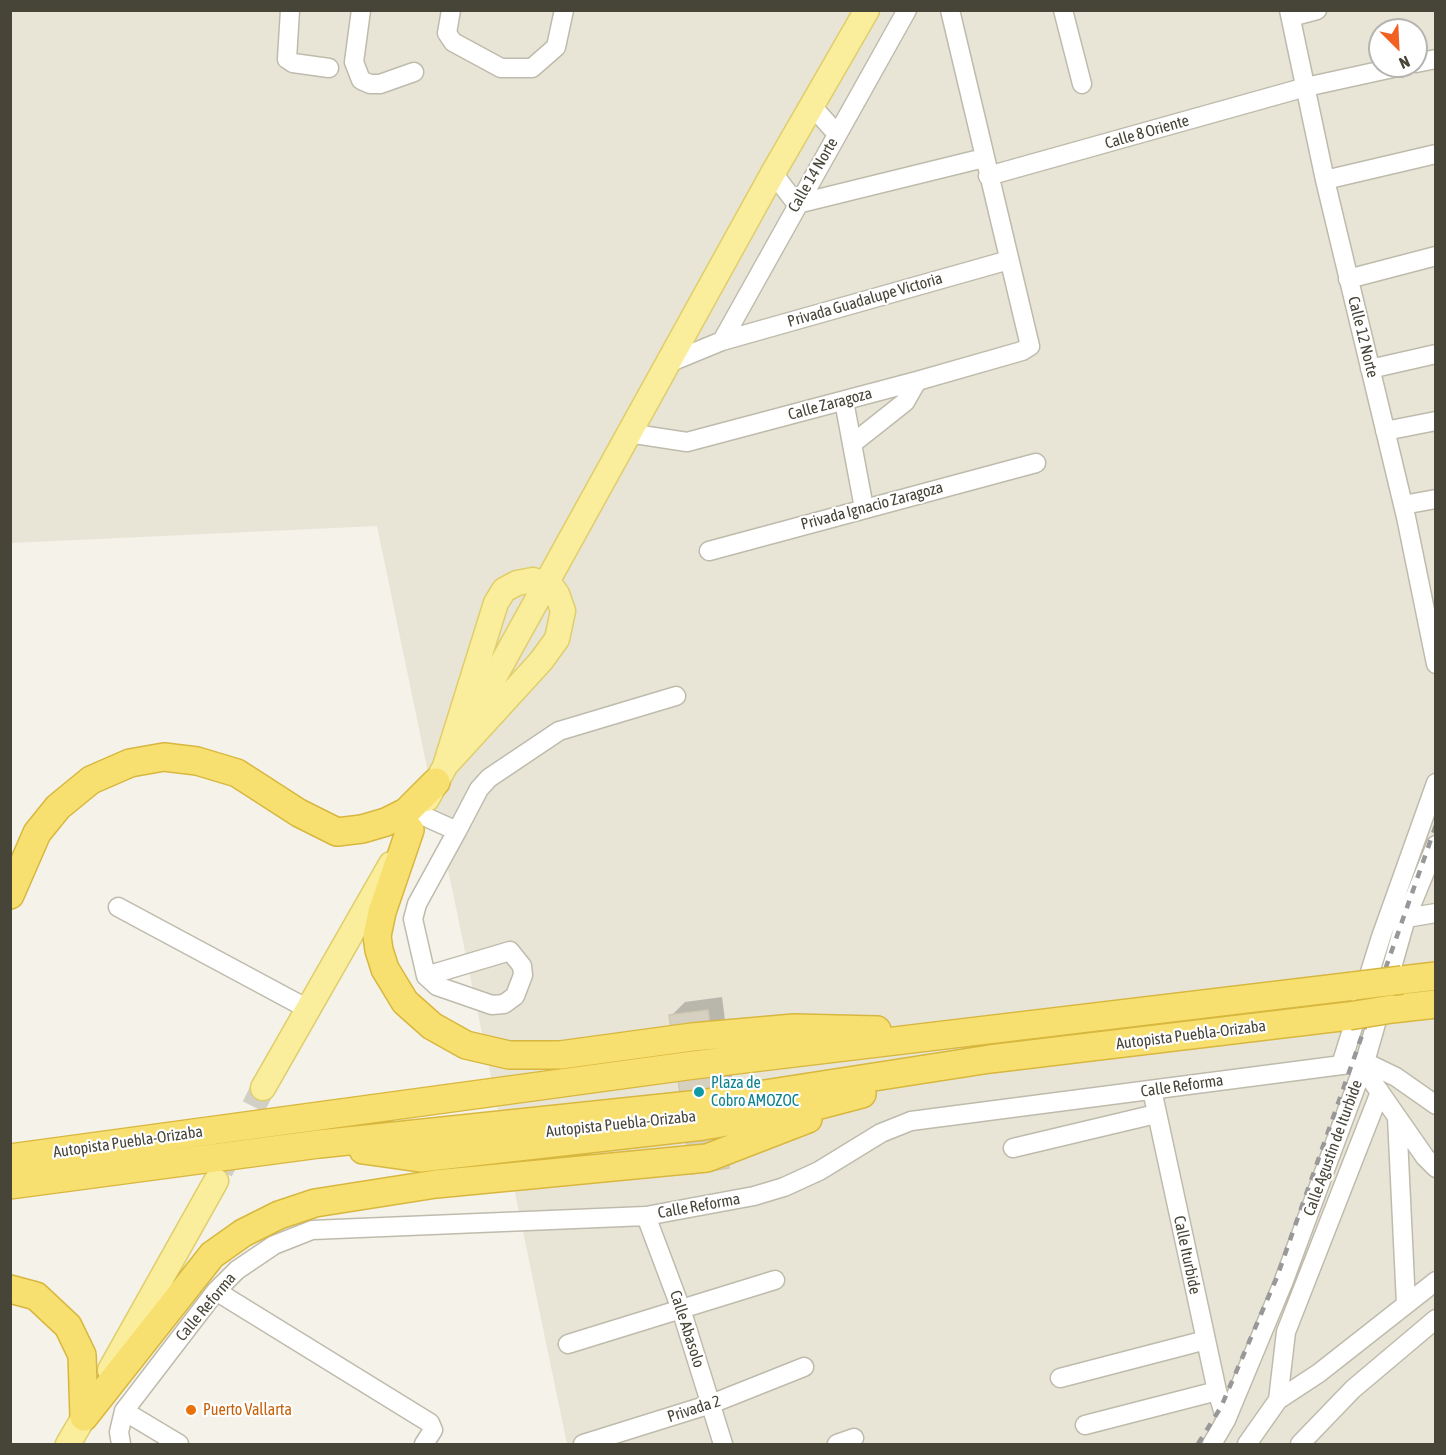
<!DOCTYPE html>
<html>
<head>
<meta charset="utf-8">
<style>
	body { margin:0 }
	#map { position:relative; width:1446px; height:1455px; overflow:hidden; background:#f4f2e9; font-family:"Asap Condensed",sans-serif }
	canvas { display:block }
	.frame { position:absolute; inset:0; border:12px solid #474438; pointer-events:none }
	.north { position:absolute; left:1368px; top:18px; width:60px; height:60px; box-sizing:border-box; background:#fff; border:2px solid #b5b4af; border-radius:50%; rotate:156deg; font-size:16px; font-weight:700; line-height:24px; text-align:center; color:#474438 }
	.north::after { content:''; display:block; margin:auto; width:21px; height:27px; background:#f26122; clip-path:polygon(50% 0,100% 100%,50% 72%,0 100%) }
</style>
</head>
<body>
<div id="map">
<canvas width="1446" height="1455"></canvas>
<div class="frame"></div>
<div class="north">N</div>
</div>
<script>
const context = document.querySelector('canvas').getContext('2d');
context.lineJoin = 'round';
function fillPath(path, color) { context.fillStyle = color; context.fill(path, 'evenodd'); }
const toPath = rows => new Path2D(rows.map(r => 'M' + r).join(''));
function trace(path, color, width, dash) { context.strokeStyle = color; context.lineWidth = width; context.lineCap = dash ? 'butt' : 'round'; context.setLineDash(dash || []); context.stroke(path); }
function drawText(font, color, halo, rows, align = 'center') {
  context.font = font + ' "Asap Condensed",sans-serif'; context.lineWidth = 4.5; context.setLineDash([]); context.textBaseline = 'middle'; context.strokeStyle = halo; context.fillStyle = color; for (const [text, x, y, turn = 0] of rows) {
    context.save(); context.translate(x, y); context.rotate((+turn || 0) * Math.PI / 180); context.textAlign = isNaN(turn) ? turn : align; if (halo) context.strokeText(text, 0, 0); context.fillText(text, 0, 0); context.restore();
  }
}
const residential = toPath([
	[10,11,1435,11,1435,1444,567,1444,377,526,11,543],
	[1380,30,1416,30,1416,66,1380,66]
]);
const shadow = toPath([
	[722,997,742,1153,728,1167,671,1016,685,1002]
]);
const building = toPath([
	[708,1010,729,1168,691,1174,669,1015,708,1010]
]);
const majorTunnel = toPath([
	[221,1171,263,1088]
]);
const minor = toPath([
	[290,10,287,59,293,63,329,68],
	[361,10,354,62,361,80,370,84,380,84,414,72],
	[451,10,447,33,453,42,501,68,532,68,556,47,564,10],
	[1063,10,1082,84],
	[1289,10,1325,180,1406,517,1436,664],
	[1291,17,1317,10],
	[1416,63,1436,59],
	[812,106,837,134],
	[773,173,792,198,797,203,805,202,984,158],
	[988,176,1306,87,1402,66],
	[1325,180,1436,154],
	[1348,279,1436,256],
	[722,341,907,10],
	[666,364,722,341,1009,260],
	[1370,369,1436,354],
	[844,401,864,508],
	[1385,431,1436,421],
	[628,433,687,442,917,381,1022,351,1030,346,950,10],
	[852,444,905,402,917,381],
	[1403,505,1436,499],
	[709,551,1036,463],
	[419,814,457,831,417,904,413,919,426,976,437,986,492,1005,504,1004,515,996,523,975,522,966,510,951,426,976],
	[457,831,479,789,489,778,559,731,676,696],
	[118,907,308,1009],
	[1406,918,1436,913],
	[1341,1065,1381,937,1436,783],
	[1363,1068,1425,1157,1436,1168],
	[1152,1090,1217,1391,1226,1420],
	[1397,1117,1406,1304],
	[1013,1148,1156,1114],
	[646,1216,681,1309,723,1444],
	[216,1291,430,1423,433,1430,424,1444],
	[568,1344,775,1280],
	[1060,1378,1206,1340],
	[1278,1400,1286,1332,1380,1092],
	[124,1411,179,1444],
	[1085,1425,1217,1391],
	[121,1444,119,1432,124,1411,216,1291,237,1270,274,1245,312,1230,646,1216,754,1196,784,1187,819,1171,881,1133,911,1121,1365,1062,1396,1077,1436,1105],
	[583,1444,711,1404,804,1367],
	[837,1444,854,1438],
	[1212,1444,1226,1420,1283,1283,1365,1062,1406,918,1436,845],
	[1247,1444,1278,1400,1319,1373,1436,1281],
	[1300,1444,1353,1389,1436,1319]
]);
const major = toPath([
	[533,580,551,586,557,594,563,611,557,639,541,661,445,766,496,603,504,590,517,583,533,580],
	[427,799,773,173,867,10],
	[263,1088,391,864],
	[110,1370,216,1181],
	[68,1444,94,1400]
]);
const highway = toPath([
	[410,830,382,912,377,936,379,950,385,969,405,1002,432,1026,466,1045,509,1055,560,1055,692,1037,794,1028,877,1030],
	[10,895,37,833,58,807,91,780,130,763,164,757,197,761,237,773,299,813,337,832,362,829,386,822,406,812,436,782],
	[1402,980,1436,976],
	[1392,1009,1436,1004],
	[363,1150,420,1158,703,1126,805,1109,862,1094],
	[10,1158,694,1065,1354,986],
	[10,1185,319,1144,700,1104,990,1059,1349,1016],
	[10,1289,36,1296,68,1326,82,1355,84,1417],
	[84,1417,212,1255,243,1233,279,1215,315,1203,436,1184,707,1158,808,1119]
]);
const rail = toPath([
	[1198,1444,1221,1407,1277,1277,1436,825]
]);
const highwayBridge = toPath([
	[1354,986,1402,980],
	[1349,1016,1392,1009]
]);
const markers = [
	[699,1092,6,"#0f9aa8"],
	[191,1410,6,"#e8710a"]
];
const streetNames = [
	["Calle 8 Oriente",1147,132,-16],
	["Calle 14 Norte",813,175,-60],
	["Privada Guadalupe Victoria",865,300,-16],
	["Calle 12 Norte",1363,337,76],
	["Calle Zaragoza",830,404,-15],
	["Privada Ignacio Zaragoza",872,506,-15],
	["Autopista Puebla-Orizaba",1191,1035,-7],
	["Calle Reforma",1182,1086,-8],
	["Autopista Puebla-Orizaba",621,1124,-6],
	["Autopista Puebla-Orizaba",128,1142,-8],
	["Calle Agustín de Iturbide",1333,1148,-70],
	["Calle Reforma",699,1206,-10],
	["Calle Iturbide",1187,1255,78],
	["Calle Reforma",206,1307,-50],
	["Calle Abasolo",687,1329,72],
	["Privada 2",694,1409,-18]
];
const cultureNames = [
	["Plaza de",711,1083],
	["Cobro AMOZOC",711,1101]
];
const foodNames = [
	["Puerto Vallarta",203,1410]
];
fillPath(residential, '#e8e5d7');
fillPath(shadow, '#0003');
fillPath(building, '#d5d0bf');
trace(building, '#d0c9b2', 1.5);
trace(majorTunnel, '#d1cfc6', 24, [24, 12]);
trace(minor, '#bfbbac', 21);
trace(major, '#e0ce6b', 27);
trace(highway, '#d8b73f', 30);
trace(minor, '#fff', 18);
trace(major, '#faee9c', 24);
trace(highway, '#f8e070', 27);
trace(rail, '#989898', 4.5, [8, 8]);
trace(highwayBridge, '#d8b73f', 30, []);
trace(highwayBridge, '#f8e070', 27);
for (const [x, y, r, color] of markers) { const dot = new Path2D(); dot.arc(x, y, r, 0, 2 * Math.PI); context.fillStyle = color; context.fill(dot); trace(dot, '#fff', 2); }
drawText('16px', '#474438', '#fff', streetNames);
drawText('16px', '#0d838f', '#fff', cultureNames, 'left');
drawText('16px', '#c56008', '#fff', foodNames, 'left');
</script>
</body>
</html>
